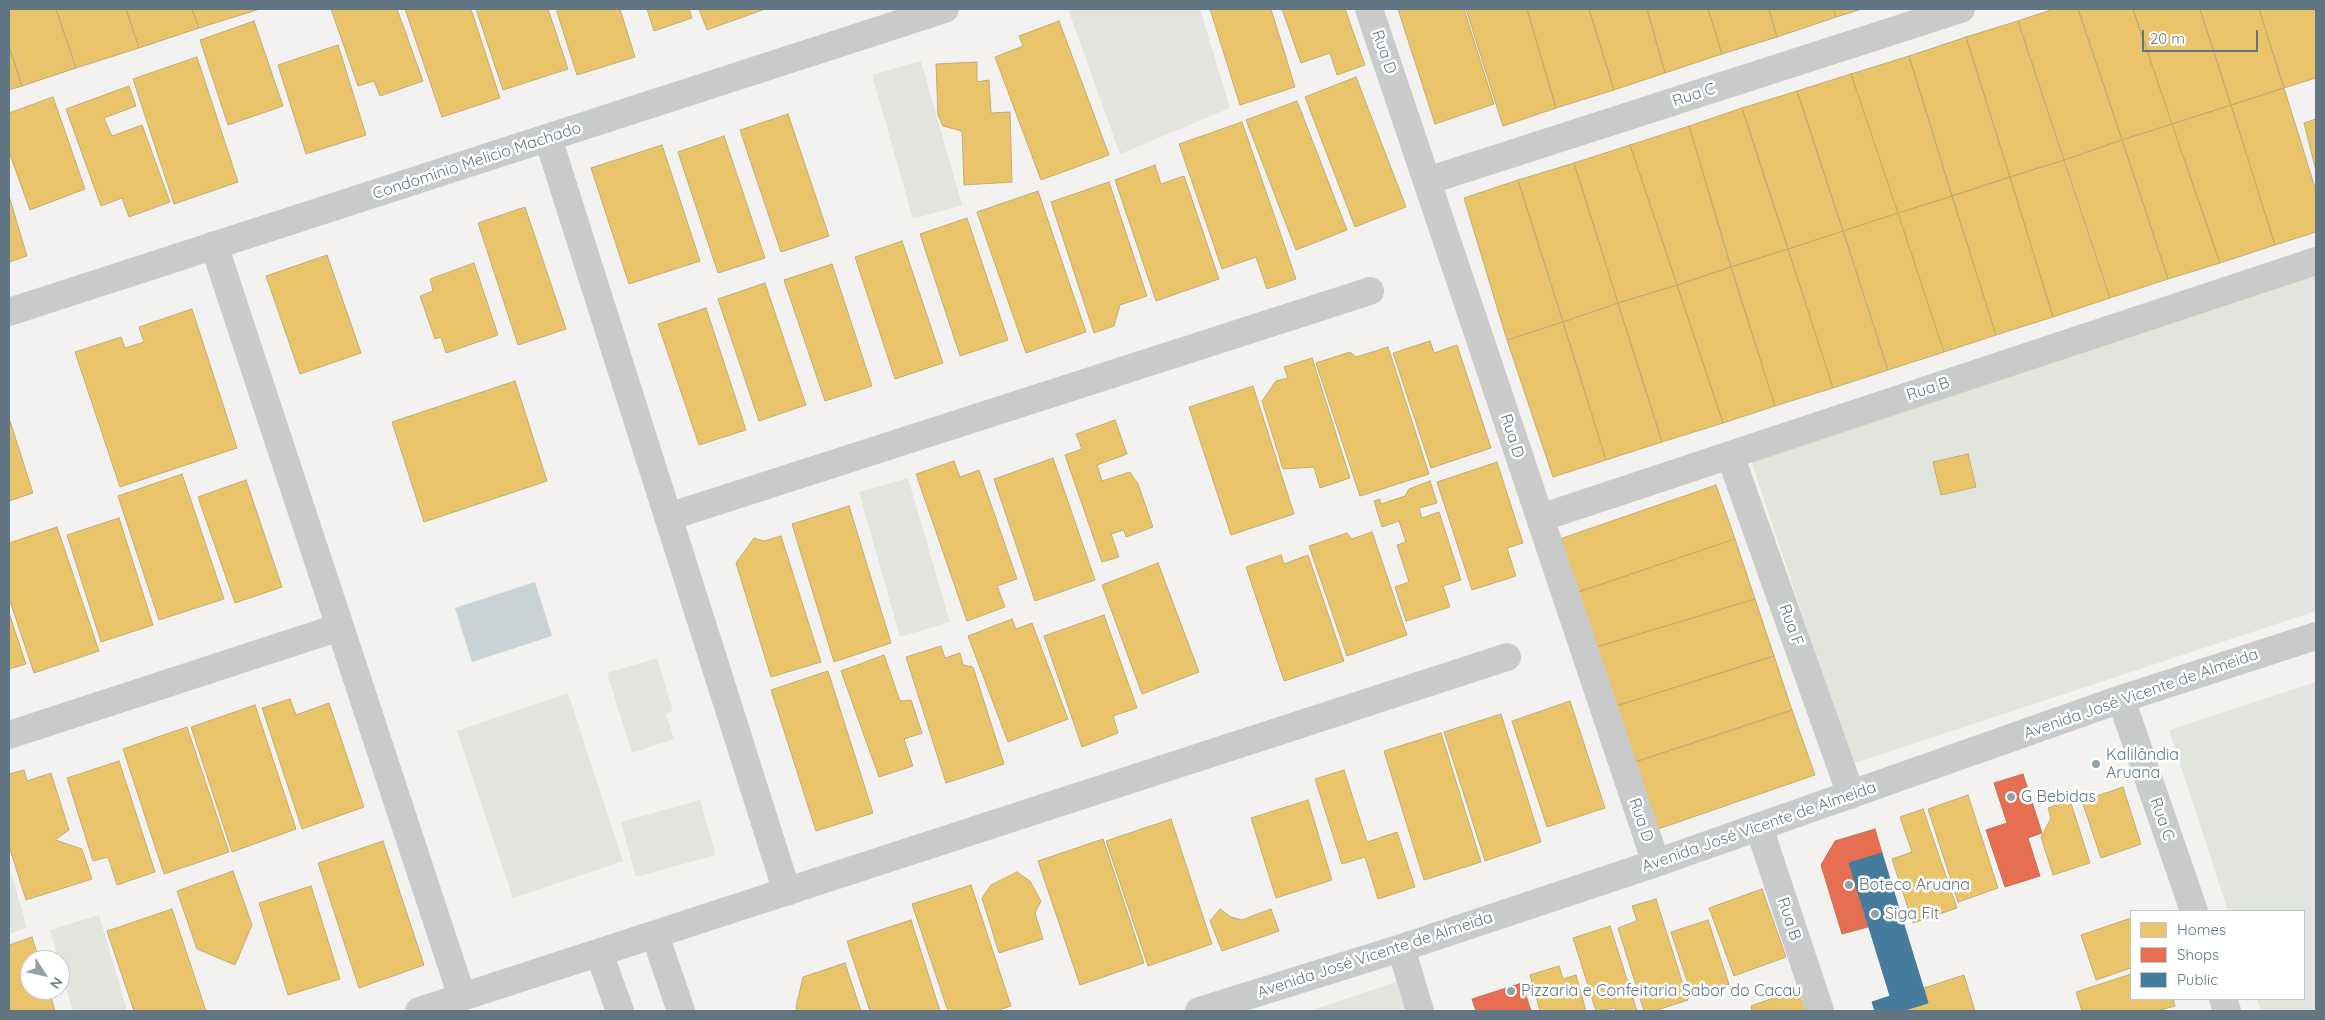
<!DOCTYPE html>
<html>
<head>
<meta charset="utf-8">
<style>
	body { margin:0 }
	#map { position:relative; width:2325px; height:1020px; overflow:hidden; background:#f3f2f0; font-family:Quicksand,sans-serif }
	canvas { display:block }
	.frame { position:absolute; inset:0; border:10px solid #617682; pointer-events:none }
	.legend { position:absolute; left:2130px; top:910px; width:175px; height:90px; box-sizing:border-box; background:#fff; border:1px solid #c0c8cd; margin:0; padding:6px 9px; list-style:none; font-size:15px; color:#617682 }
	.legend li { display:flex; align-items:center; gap:10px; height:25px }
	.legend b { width:25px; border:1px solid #c0c8cd }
	.north { position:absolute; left:20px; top:950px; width:50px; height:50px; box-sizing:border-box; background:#fff; border:1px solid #c0c8cd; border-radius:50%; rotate:125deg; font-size:14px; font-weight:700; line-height:20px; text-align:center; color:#617682 }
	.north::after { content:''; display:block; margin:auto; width:18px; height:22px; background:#94a1a8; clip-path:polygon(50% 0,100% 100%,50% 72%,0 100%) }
	.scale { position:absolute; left:2142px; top:30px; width:116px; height:22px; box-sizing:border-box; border:2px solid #617682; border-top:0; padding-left:6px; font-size:15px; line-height:18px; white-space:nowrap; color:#617682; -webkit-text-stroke:4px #fff; paint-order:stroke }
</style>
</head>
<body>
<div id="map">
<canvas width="2325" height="1020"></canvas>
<div class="frame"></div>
<ul class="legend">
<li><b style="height:14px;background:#e9c46a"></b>Homes</li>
<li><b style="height:14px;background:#e76f51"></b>Shops</li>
<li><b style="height:14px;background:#457b9d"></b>Public</li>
</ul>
<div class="north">N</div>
<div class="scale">20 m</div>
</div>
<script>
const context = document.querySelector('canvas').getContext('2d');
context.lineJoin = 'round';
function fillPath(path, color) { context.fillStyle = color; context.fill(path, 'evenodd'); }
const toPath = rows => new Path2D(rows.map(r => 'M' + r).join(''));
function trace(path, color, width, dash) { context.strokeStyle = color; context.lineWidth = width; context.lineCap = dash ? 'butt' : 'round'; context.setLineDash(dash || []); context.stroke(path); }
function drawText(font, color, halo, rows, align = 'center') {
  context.font = font + ' Quicksand,sans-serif'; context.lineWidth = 5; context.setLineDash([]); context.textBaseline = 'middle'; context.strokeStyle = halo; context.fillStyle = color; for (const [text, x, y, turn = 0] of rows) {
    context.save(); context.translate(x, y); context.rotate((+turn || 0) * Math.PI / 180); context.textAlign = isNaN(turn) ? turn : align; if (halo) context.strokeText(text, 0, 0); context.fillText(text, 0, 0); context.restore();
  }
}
const green = toPath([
	[1068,9,1200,9,1230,108,1120,154],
	[921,61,962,205,913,219,872,75],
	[2316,273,2316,611,1852,764,1751,460],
	[908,478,950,622,900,637,859,492],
	[657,658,673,711,666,714,674,739,632,753,607,673],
	[2316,682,2316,1011,2261,1011,2257,999,2304,999,2304,911,2228,911,2169,730],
	[568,693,623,861,513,898,457,731],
	[700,800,716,855,636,877,621,822],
	[9,865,27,928,9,934],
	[99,915,127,1011,73,1011,50,930],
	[1396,982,1406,1011,1309,1011]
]);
const water = toPath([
	[535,582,552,636,472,662,455,608]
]);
const homes = toPath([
	[9,9,56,9,76,68,22,86,9,46,9,9],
	[56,9,126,9,139,48,76,68,56,9],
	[126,9,192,9,199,28,139,48,126,9],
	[192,9,260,9,199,28,192,9],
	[331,9,397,9,423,81,380,96,374,81,358,86,331,9],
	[405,9,471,9,500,98,442,117,405,9],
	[476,9,548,9,568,69,503,90,476,9],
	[556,9,620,9,635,57,577,75,556,9],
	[647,9,689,9,692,18,654,31,647,9],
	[699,9,765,9,707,30,699,9],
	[1210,9,1271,9,1295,87,1240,105,1210,9],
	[1282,9,1345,9,1365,65,1337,75,1330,53,1301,63,1282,9],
	[1398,9,1464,9,1494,104,1435,124,1398,9],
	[1466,9,1527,9,1556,108,1503,126,1466,9],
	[1527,9,1589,9,1614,90,1556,108,1527,9],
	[1589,9,1647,9,1665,73,1614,90,1589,9],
	[1647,9,1708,9,1722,54,1665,73,1647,9],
	[1708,9,1769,9,1777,37,1722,54,1708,9],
	[1769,9,1833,9,1836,17,1777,37,1769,9],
	[1833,9,1862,9,1836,17,1833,9],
	[2054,9,2078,9,2122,140,2064,160,2018,21,2054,9],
	[2078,9,2133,9,2172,124,2122,140,2078,9],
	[2133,9,2200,9,2231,105,2172,124,2133,9],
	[2200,9,2259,9,2284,88,2231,105,2200,9],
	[2259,9,2316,9,2316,78,2284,88,2259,9],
	[254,21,283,106,228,125,200,40,254,21],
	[1059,21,1109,155,1041,180,995,57,1023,46,1019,36,1059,21],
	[2018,21,2064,160,2010,177,1966,37,2018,21],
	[1966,37,2010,177,1952,196,1909,56,1966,37],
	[338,45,366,135,306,154,278,65,338,45],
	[9,46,22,86,9,90,9,46],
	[1909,56,1952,196,1898,213,1851,74,1909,56],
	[197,57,238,182,174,204,133,79,197,57],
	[977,62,977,82,989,80,991,113,1010,112,1012,182,964,185,962,131,943,126,938,115,936,64,977,62],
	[1851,74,1898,213,1843,231,1797,91,1851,74],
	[1356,77,1406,207,1355,227,1305,97,1356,77],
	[129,86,136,106,104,118,112,136,142,125,170,202,129,217,122,198,101,206,66,109,129,86],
	[2284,88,2316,191,2316,232,2275,245,2231,105,2284,88],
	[1797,91,1843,231,1788,249,1742,108,1797,91],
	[53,97,85,189,30,210,9,152,9,113,53,97],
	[1297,101,1347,230,1296,250,1246,120,1297,101],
	[2231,105,2275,245,2220,263,2172,124,2231,105],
	[1742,108,1788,249,1731,267,1689,126,1742,108],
	[788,114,829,236,781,252,740,130,788,114],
	[2316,119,2316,171,2304,123,2316,119],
	[1242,122,1296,279,1267,289,1256,257,1222,269,1179,144,1242,122],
	[2172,124,2220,263,2168,279,2122,140,2172,124],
	[1689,126,1731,267,1677,285,1630,145,1689,126],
	[724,136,765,258,718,273,678,152,724,136],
	[2122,140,2168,279,2110,298,2064,160,2122,140],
	[662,145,700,261,629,284,591,168,662,145],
	[1630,145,1677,285,1618,303,1574,163,1630,145],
	[2064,160,2110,298,2053,317,2010,177,2064,160],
	[1574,163,1618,303,1563,322,1518,180,1574,163],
	[1155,165,1161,184,1184,176,1219,279,1156,301,1115,180,1155,165],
	[2010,177,2053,317,1996,335,1952,196,2010,177],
	[1518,180,1563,322,1507,340,1464,198,1518,180],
	[1109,182,1147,296,1120,305,1114,326,1094,333,1051,202,1109,182],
	[1038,191,1086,332,1026,353,977,212,1038,191],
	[9,196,27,256,9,262,9,196],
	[1952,196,1996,335,1944,352,1898,213,1952,196],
	[525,207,566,329,518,345,478,223,525,207],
	[1898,213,1944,352,1888,370,1843,231,1898,213],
	[967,218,1008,340,960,356,920,234,967,218],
	[1843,231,1888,370,1833,388,1788,249,1843,231],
	[902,241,943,363,895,379,855,257,902,241],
	[1788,249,1833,388,1775,406,1731,267,1788,249],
	[327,255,361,353,300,374,266,276,327,255],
	[474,263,498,335,446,353,441,337,435,339,420,296,433,291,430,279,474,263],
	[832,264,872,386,825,401,784,280,832,264],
	[1731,267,1775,406,1723,423,1677,285,1731,267],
	[765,283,806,405,759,421,718,299,765,283],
	[1677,285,1723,423,1662,442,1618,303,1677,285],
	[1618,303,1662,442,1606,460,1563,322,1618,303],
	[706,308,746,430,699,445,658,324,706,308],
	[192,309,237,448,120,487,75,352,121,337,125,348,144,342,139,327,192,309],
	[1563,322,1606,460,1553,477,1507,340,1563,322],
	[1430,341,1434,353,1457,345,1491,448,1431,468,1393,353,1430,341],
	[1388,347,1429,474,1360,496,1316,363,1350,352,1356,357,1388,347],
	[1312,358,1350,478,1320,488,1314,467,1283,469,1262,401,1276,381,1288,378,1284,367,1312,358],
	[515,381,547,481,424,522,392,422,515,381],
	[1253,386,1294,514,1231,535,1189,407,1253,386],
	[9,418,33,493,9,501,9,418],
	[1115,420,1127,454,1097,465,1102,481,1130,472,1138,484,1153,527,1126,537,1124,530,1111,534,1119,557,1102,562,1065,455,1082,449,1076,434,1115,420],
	[1968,454,1976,487,1941,495,1933,462,1968,454],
	[1053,458,1095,580,1035,601,994,479,1053,458],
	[954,461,960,477,979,470,1017,579,997,586,1005,607,967,621,916,474,954,461],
	[1497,462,1523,543,1507,548,1516,576,1472,590,1437,482,1497,462],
	[182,474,224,599,159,620,118,496,182,474],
	[246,480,282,587,235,603,198,497,246,480],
	[1430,481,1437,503,1419,508,1422,518,1439,512,1461,580,1443,586,1450,607,1406,621,1395,587,1409,582,1397,545,1406,542,1399,521,1382,527,1374,501,1380,499,1381,504,1405,496,1409,489,1430,481],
	[1716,485,1735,539,1575,593,1557,540,1716,485],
	[849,506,891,643,834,662,792,524,849,506],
	[119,518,153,625,101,642,67,535,119,518],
	[57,527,99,651,34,673,9,598,9,543,57,527],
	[1372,532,1407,635,1347,656,1309,546,1347,533,1352,539,1372,532],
	[781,536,821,662,771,677,736,563,754,538,764,541,781,536],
	[1735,539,1755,599,1593,648,1575,593,1735,539],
	[1281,555,1284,564,1308,555,1344,661,1284,681,1246,567,1281,555],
	[1158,563,1199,672,1142,694,1102,585,1158,563],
	[1755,599,1774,656,1613,707,1593,648,1755,599],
	[9,613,26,664,9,669,9,613],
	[1104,615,1137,708,1113,716,1118,733,1082,747,1044,636,1104,615],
	[1012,619,1016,629,1032,623,1068,719,1008,742,968,636,1012,619],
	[941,646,945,658,960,653,963,665,973,667,1004,764,946,783,906,657,941,646],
	[884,655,900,701,911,700,922,733,904,739,913,766,879,777,841,671,884,655],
	[1774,656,1792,710,1632,763,1613,707,1774,656],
	[828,671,873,813,816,831,771,690,828,671],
	[290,699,296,715,329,703,364,807,302,829,262,708,290,699],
	[1570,701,1605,808,1547,827,1512,721,1570,701],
	[255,705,296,829,232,852,191,727,255,705],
	[1792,710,1815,775,1655,830,1632,763,1792,710],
	[1501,714,1541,842,1485,861,1444,732,1501,714],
	[187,727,229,852,164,874,123,749,187,727],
	[1441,733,1481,862,1424,880,1384,751,1441,733],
	[119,761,155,872,117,885,108,857,93,861,67,778,119,761],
	[24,770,27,781,51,773,69,830,55,840,82,849,92,879,26,900,9,846,9,774,24,770],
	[1344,770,1367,842,1397,832,1415,887,1378,899,1365,857,1342,864,1315,779,1344,770],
	[2123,787,2141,844,2101,858,2082,801,2123,787],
	[1968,795,1998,888,1958,902,1928,809,1968,795],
	[1308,800,1332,880,1276,898,1251,818,1308,800],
	[2070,800,2090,863,2053,875,2041,837,2051,818,2048,808,2070,800],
	[1923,809,1957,908,1913,923,1892,859,1912,852,1900,817,1923,809],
	[1171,819,1212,944,1148,966,1106,841,1171,819],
	[1103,839,1144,963,1080,985,1038,861,1103,839],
	[383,841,424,965,359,988,318,863,383,841],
	[233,871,252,925,235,965,197,949,177,891,233,871],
	[1017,872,1030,881,1041,901,1035,913,1043,939,999,953,982,898,991,885,1017,872],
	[971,885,1011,1006,996,1011,948,1011,912,904,971,885],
	[311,886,340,979,288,995,259,903,311,886],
	[1762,889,1786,957,1734,976,1709,908,1762,889],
	[1656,899,1688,1000,1654,1011,1644,1011,1618,928,1637,921,1632,906,1656,899],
	[172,909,206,1011,134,1011,107,931,172,909],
	[1220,909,1231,917,1242,920,1271,909,1279,931,1222,951,1210,921,1220,909],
	[2131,918,2131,968,2096,980,2081,935,2131,918],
	[911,920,940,1011,870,1011,847,941,911,920],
	[1708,920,1729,984,1692,996,1671,932,1708,920],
	[1610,926,1637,1011,1616,1011,1615,1008,1596,1011,1573,938,1610,926],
	[32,937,39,960,30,960,30,990,49,990,55,1011,9,1011,9,945,32,937],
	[845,963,861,1011,797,1011,796,1007,803,977,845,963],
	[1559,966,1563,979,1576,975,1586,1011,1540,1011,1530,975,1559,966],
	[2131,974,2131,999,2173,999,2175,1006,2157,1011,2082,1011,2076,992,2131,974],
	[1964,975,1975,1011,1902,1011,1928,1003,1924,988,1964,975],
	[1801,988,1809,1011,1752,1011,1751,1006,1801,988]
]);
const shops = toPath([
	[2023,774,2042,833,2028,838,2040,876,2005,887,1986,830,2007,823,1994,783,2023,774],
	[1875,829,1882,853,1849,863,1868,927,1842,934,1821,865,1835,841,1875,829],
	[1522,983,1531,1011,1476,1011,1472,999,1522,983]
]);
const public = toPath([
	[1882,853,1928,1003,1902,1011,1875,1011,1872,1002,1890,996,1849,863,1882,853]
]);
const minor = toPath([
	[1369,9,1656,863],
	[548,138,787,892],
	[1427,181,1961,9],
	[214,245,462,997],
	[9,312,945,9],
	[1730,455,1851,795],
	[668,517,1370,291],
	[1540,518,2316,261],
	[2121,699,2194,911],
	[9,735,340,627],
	[1759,827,1820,1011],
	[655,935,681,1011],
	[1401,948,1420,1011],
	[599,953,620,1011],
	[2223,999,2227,1011],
	[419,1011,1507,657],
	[1199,1011,1401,948,1656,863,2121,699,2316,636]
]);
const markers = [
	[2096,764,5,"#94a1a8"],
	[2011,797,5,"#94a1a8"],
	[1849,885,5,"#94a1a8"],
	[1875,914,5,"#94a1a8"],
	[1511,991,5,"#94a1a8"]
];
const streetNames = [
	["Rua D",1384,52,71],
	["Rua C",1694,95,-18],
	["Condominio Melicio Machado",477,161,-18],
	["Rua B",1928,389,-18],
	["Rua D",1512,436,72],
	["Rua F",1791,625,70],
	["Avenida José Vicente de Almeida",2141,694,-19],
	["Rua C",2162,819,71],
	["Rua D",1641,820,71],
	["Avenida José Vicente de Almeida",1759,827,-19],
	["Rua B",1789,919,72],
	["Avenida José Vicente de Almeida",1375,955,-18]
];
const poiNames = [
	["Kalilândia",2106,755],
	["Aruana",2106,773],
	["G Bebidas",2021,797],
	["Boteco Aruana",1859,885],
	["Siga Fit",1885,914],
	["Pizzaria e Confeitaria Sabor do Cacau",1521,991]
];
fillPath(green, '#e2e5de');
fillPath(water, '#c9d2d4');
fillPath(homes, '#e9c46a');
trace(homes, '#c0ad71', 1);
fillPath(shops, '#e76f51');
trace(shops, '#bf7160', 1);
fillPath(public, '#457b9d');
trace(public, '#4d7a95', 1);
trace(minor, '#c9cbcb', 28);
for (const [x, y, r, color] of markers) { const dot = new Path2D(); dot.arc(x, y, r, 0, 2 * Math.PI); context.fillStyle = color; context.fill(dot); trace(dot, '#fff', 2); }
drawText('16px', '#617682', '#fff', streetNames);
drawText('16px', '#617682', '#fff', poiNames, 'left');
</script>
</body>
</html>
